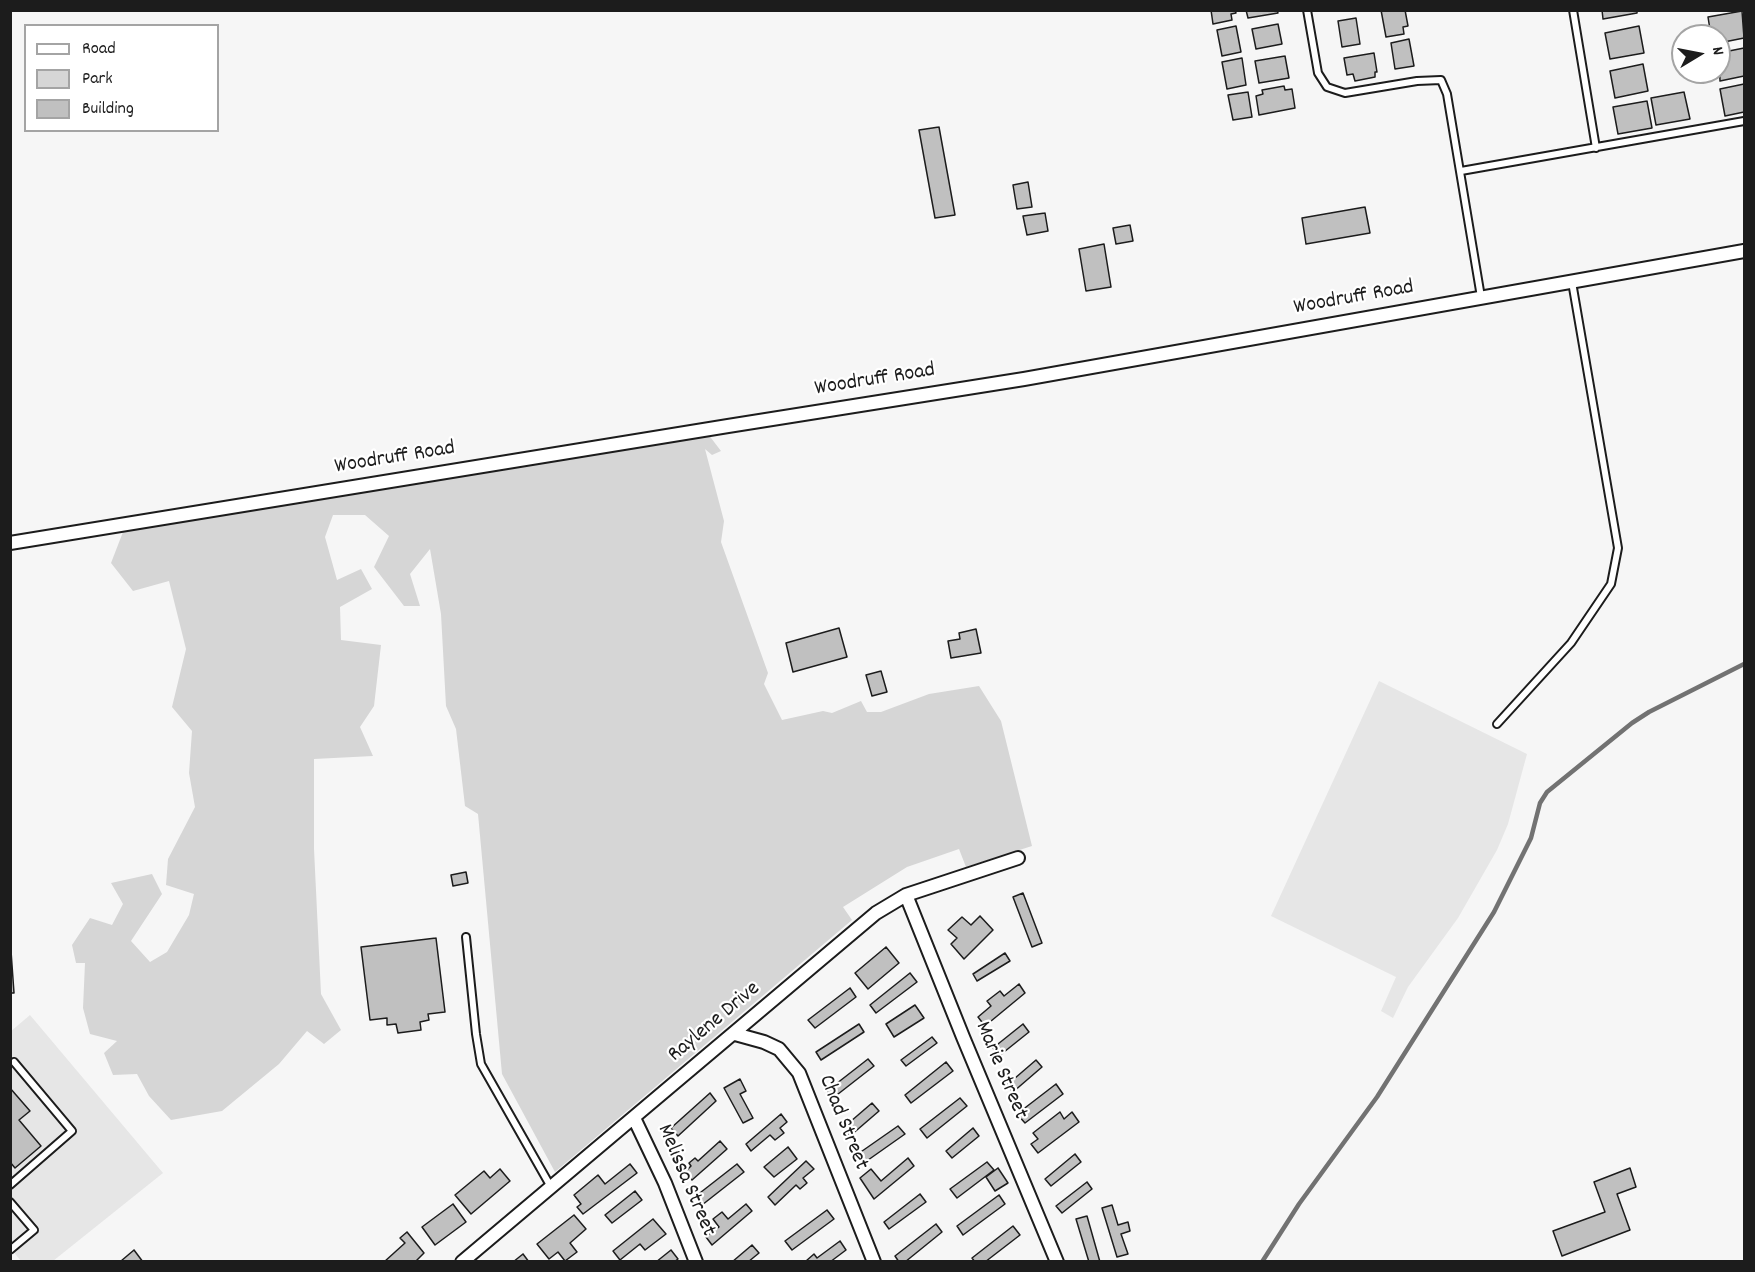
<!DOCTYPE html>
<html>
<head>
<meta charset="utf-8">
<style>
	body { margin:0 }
	#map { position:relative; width:1755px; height:1272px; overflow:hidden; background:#f6f6f6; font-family:Dekko,sans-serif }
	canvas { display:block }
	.frame { position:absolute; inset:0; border:12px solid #1c1c1c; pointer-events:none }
	.legend { position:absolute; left:24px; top:24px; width:195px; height:108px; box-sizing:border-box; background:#fff; border:2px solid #a4a4a4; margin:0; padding:8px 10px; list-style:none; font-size:18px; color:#1c1c1c }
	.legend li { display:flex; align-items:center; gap:12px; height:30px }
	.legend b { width:30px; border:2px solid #a4a4a4 }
	.north { position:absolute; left:1671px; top:24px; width:60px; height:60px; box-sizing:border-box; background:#fff; border:2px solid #a4a4a4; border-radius:50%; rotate:80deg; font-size:16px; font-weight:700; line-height:24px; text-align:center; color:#1c1c1c }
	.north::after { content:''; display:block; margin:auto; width:21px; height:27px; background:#1c1c1c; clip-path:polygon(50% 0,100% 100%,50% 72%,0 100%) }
</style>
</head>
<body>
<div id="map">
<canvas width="1755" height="1272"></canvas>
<div class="frame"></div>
<ul class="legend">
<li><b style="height:8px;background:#fff"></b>Road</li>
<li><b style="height:16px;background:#d6d6d6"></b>Park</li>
<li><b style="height:16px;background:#c0c0c0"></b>Building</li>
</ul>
<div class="north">N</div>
</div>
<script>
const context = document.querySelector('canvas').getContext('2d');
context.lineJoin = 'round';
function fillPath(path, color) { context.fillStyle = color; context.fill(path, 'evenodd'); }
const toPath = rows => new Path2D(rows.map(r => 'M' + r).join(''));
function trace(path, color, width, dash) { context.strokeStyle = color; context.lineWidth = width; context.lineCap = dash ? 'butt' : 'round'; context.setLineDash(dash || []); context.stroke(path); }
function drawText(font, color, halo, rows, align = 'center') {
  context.font = font + ' Dekko,sans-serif'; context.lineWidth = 4.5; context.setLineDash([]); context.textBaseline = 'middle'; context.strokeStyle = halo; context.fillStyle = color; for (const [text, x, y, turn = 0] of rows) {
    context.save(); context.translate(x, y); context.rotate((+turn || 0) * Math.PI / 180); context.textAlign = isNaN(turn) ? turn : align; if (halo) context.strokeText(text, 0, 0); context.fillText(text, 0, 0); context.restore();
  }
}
const built = toPath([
	[1379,681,1527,754,1508,824,1497,850,1458,918,1408,987,1393,1018,1381,1011,1396,977,1271,916],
	[30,1015,163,1173,53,1261,21,1261,11,1249,10,1032]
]);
const green = toPath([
	[708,434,721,451,712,455,705,449,724,521,721,542,768,673,764,684,782,720,823,711,832,713,861,701,867,712,881,712,929,694,979,686,1001,721,1032,846,966,867,959,849,907,867,843,907,852,920,555,1172,502,1074,478,814,465,806,456,729,446,706,441,614,430,549,410,574,420,606,404,606,374,567,389,536,365,515,333,515,325,537,337,580,361,569,372,589,340,607,341,640,381,645,374,706,360,727,373,756,314,759,314,849,321,994,341,1030,324,1044,307,1031,279,1064,222,1111,171,1120,149,1096,137,1074,113,1075,104,1053,117,1041,90,1034,83,1008,85,963,76,963,72,945,90,918,112,925,123,904,111,883,152,874,162,894,131,941,150,962,167,952,189,915,194,894,166,885,168,859,195,807,189,773,192,731,172,707,186,649,169,581,133,591,111,563,123,532]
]);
const stream = toPath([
	[1262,1262,1299,1204,1377,1097,1494,912,1531,838,1540,803,1547,792,1632,723,1649,712,1744,664]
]);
const building = toPath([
	[1211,10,1235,10,1236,13,1231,14,1232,20,1213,24,1211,10],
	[1246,10,1277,10,1278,13,1248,18,1246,10],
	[1381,10,1405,10,1408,26,1403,27,1404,34,1386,37,1381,10],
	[1602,10,1637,10,1637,13,1603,19,1602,10],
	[1742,11,1744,38,1719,43,1719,36,1711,36,1708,17,1742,11],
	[1356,18,1360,44,1342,47,1338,21,1356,18],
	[1278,24,1282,44,1256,49,1252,29,1278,24],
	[1236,26,1241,52,1222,56,1217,30,1236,26],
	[1639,26,1644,53,1610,59,1605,33,1639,26],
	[1409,39,1414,66,1395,69,1391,43,1409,39],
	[1744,48,1744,76,1720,81,1719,53,1744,48],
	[1374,53,1377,72,1375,72,1375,77,1355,81,1353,74,1347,75,1344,58,1374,53],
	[1285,56,1289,78,1259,83,1255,61,1285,56],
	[1242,58,1246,85,1227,89,1222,62,1242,58],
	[1643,64,1648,91,1615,98,1610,71,1643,64],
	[1744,84,1744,112,1725,116,1720,89,1744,84],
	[1284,86,1285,90,1292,89,1295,108,1259,115,1256,96,1263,94,1262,90,1284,86],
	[1248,92,1252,117,1233,120,1228,95,1248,92],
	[1684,92,1690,119,1656,125,1651,98,1684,92],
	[1647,101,1652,128,1618,134,1613,107,1647,101],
	[939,127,955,215,935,218,919,130,939,127],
	[1028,182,1032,207,1017,209,1013,185,1028,182],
	[1365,207,1370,233,1306,244,1302,218,1365,207],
	[1045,213,1048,231,1027,235,1023,216,1045,213],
	[1130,225,1133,241,1116,244,1113,228,1130,225],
	[1104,244,1111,287,1086,291,1079,249,1104,244],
	[839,628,847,657,793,672,786,643,839,628],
	[976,629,981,653,951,658,948,641,960,639,959,633,976,629],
	[881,671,887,692,872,696,866,675,881,671],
	[466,872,468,883,453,886,451,875,466,872],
	[1023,893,1042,943,1032,947,1013,897,1023,893],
	[980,916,993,930,964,959,951,944,957,938,948,930,962,917,971,925,980,916],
	[10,937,14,993,10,993,10,937],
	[436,938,445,1012,428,1014,429,1020,420,1022,421,1030,398,1033,396,1024,387,1025,387,1018,370,1020,361,947,436,938],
	[886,947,899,963,868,989,855,973,886,947],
	[1005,953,1010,961,977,981,973,974,1005,953],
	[910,973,917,982,876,1013,870,1005,910,973],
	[1019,984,1025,993,985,1026,978,1017,991,1006,987,1001,1000,991,1004,996,1019,984],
	[850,988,856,997,815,1028,808,1020,850,988],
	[915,1005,924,1018,894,1037,886,1024,915,1005],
	[859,1024,864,1032,821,1060,816,1052,859,1024],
	[1023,1024,1029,1032,999,1056,993,1048,1023,1024],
	[932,1037,937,1043,906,1066,901,1060,932,1037],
	[868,1059,874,1066,833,1098,827,1091,868,1059],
	[1036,1060,1042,1067,1013,1092,1007,1085,1036,1060],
	[946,1062,953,1071,911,1103,905,1095,946,1062],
	[740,1079,746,1091,740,1094,753,1118,743,1123,724,1088,740,1079],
	[1056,1084,1063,1094,1025,1123,1017,1114,1056,1084],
	[10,1088,30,1111,19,1120,41,1146,15,1168,10,1162,10,1088],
	[710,1093,716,1101,678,1136,671,1128,710,1093],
	[960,1098,967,1106,927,1138,920,1129,960,1098],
	[872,1103,879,1111,850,1136,843,1128,872,1103],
	[1060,1112,1064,1119,1072,1112,1079,1122,1038,1153,1031,1144,1038,1139,1033,1133,1060,1112],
	[781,1114,787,1122,780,1128,784,1133,775,1140,770,1135,751,1151,746,1144,781,1114],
	[898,1126,905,1134,861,1165,855,1156,898,1126],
	[973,1128,979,1136,952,1158,946,1151,973,1128],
	[720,1141,727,1149,692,1180,685,1172,691,1166,689,1163,695,1158,698,1161,720,1141],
	[788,1147,797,1159,774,1177,764,1167,788,1147],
	[1075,1154,1081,1162,1051,1186,1045,1179,1075,1154],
	[908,1158,914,1166,874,1199,860,1178,871,1169,881,1181,908,1158],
	[806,1161,814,1169,803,1178,807,1183,800,1189,796,1185,775,1205,768,1197,806,1161],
	[987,1162,994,1170,957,1198,950,1189,987,1162],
	[630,1164,637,1173,583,1214,577,1207,581,1204,574,1195,598,1175,605,1184,630,1164],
	[737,1164,744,1172,702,1205,696,1196,737,1164],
	[998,1168,1008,1183,995,1191,986,1177,998,1168],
	[1630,1168,1636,1187,1617,1194,1630,1230,1562,1256,1553,1231,1605,1212,1594,1182,1630,1168],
	[500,1169,510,1181,471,1214,455,1195,484,1171,490,1178,500,1169],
	[1087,1182,1092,1189,1062,1213,1056,1206,1087,1182],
	[635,1191,642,1200,612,1223,605,1215,635,1191],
	[920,1194,926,1202,889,1229,884,1222,920,1194],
	[999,1195,1005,1204,963,1235,957,1226,999,1195],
	[453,1204,466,1222,435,1245,422,1227,453,1204],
	[746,1204,752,1211,712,1245,706,1237,719,1227,713,1219,722,1212,728,1219,746,1204],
	[1112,1205,1118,1225,1128,1222,1130,1231,1121,1234,1128,1254,1117,1257,1102,1208,1112,1205],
	[827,1210,834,1219,792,1250,785,1241,827,1210],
	[574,1215,586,1229,570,1243,577,1252,565,1261,558,1252,549,1259,537,1244,574,1215],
	[1087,1216,1100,1262,1089,1262,1076,1219,1087,1216],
	[653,1219,666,1234,645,1250,640,1244,620,1260,613,1251,653,1219],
	[936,1224,942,1232,905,1262,899,1262,895,1256,936,1224],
	[1013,1226,1020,1235,985,1262,975,1262,972,1258,1013,1226],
	[407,1232,424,1253,415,1262,384,1262,405,1243,400,1238,407,1232],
	[840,1241,846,1250,830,1262,806,1261,814,1254,817,1258,840,1241],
	[752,1245,759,1253,748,1262,732,1262,752,1245],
	[134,1250,143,1262,121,1262,121,1261,134,1250],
	[671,1250,678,1259,674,1262,656,1262,671,1250],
	[523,1254,529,1262,513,1262,523,1254]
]);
const lane = toPath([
	[1307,10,1318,73,1327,87,1345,93,1417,81,1441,80,1447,94,1481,297],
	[1573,10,1596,148],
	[1461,171,1744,121],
	[1497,724,1571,643,1611,584,1618,548,1572,282],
	[466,937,476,1034,481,1064,551,1187],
	[10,1185,72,1131,14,1062],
	[10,1202,34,1230,10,1250]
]);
const street = toPath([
	[10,543,728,426,1024,379,1744,251],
	[906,895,963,1037,1057,1262],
	[735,1034,764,1042,779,1049,799,1073,874,1262],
	[634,1118,665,1183,696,1262],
	[462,1262,876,913,906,895,1018,858]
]);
const streetNames = [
	["Woodruff Road",1354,299,-10],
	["Woodruff Road",875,381,-9],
	["Woodruff Road",395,459,-9],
	["Raylene Drive",715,1023,-40],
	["Marie Street",1000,1071,67],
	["Chad Street",842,1123,68],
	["Melissa Street",685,1181,67]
];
fillPath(built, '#e6e6e6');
fillPath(green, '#d6d6d6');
trace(stream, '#727272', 4.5);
fillPath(building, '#c0c0c0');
trace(building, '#1c1c1c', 1.5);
trace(lane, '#1c1c1c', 10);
trace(street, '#1c1c1c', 16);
trace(lane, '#fff', 6);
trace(street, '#fff', 12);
drawText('22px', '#1c1c1c', '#fff', streetNames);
</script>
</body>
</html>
